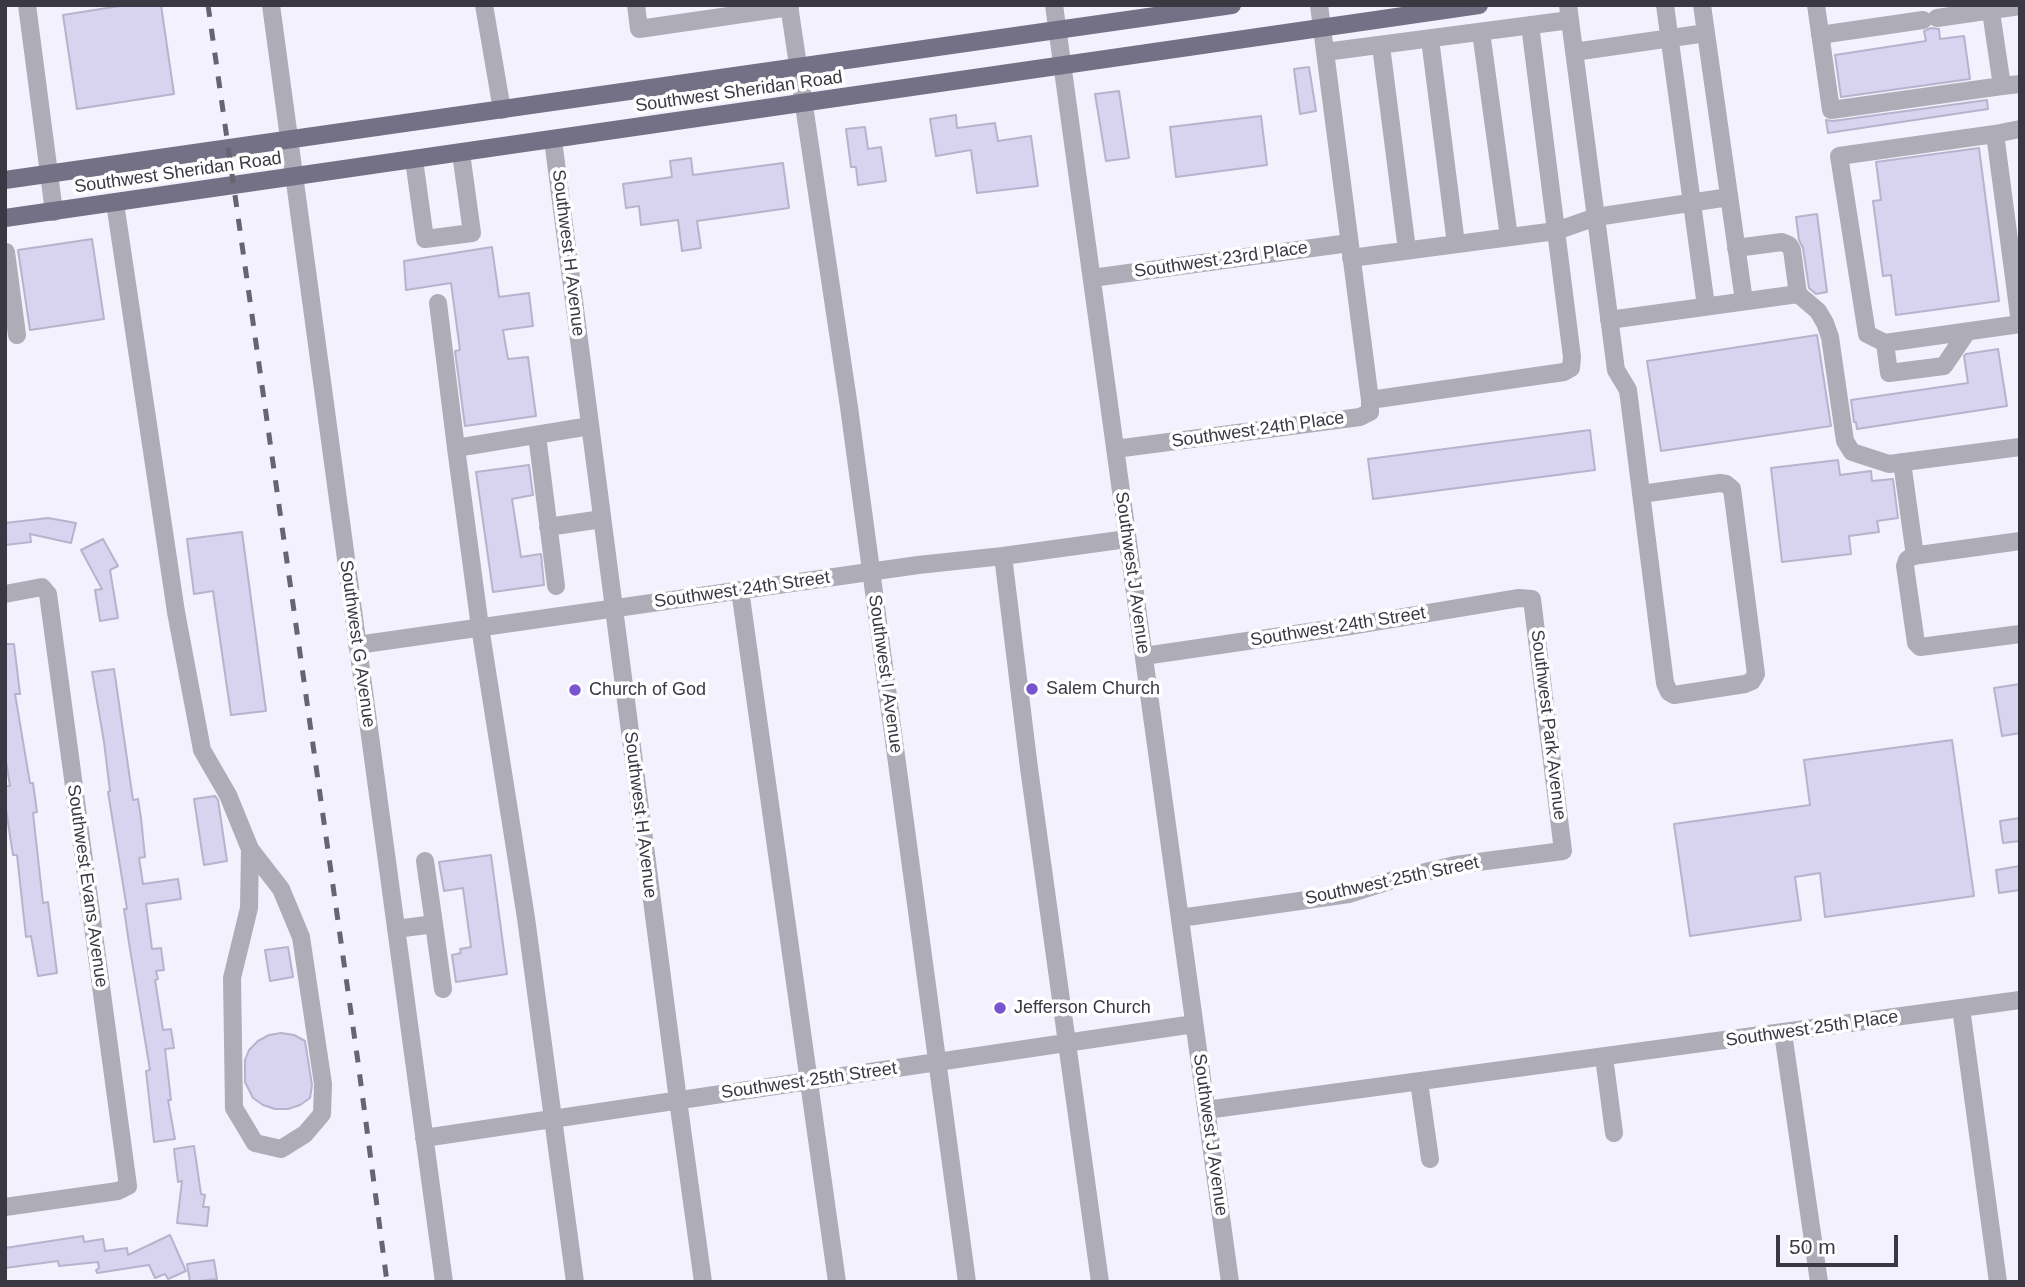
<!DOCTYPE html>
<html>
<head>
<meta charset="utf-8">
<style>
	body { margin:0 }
	#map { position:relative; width:2025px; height:1287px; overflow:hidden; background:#f3f1fd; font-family:Helvetica,sans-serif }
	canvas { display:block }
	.frame { position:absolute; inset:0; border:7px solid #3a3843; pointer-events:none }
	.scale { position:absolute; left:1776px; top:1235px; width:122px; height:32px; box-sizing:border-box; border:4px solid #3a3843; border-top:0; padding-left:9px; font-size:21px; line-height:24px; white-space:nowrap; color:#3a3843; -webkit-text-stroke:5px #fff; paint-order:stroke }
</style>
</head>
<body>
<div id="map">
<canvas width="2025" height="1287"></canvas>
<div class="frame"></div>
<div class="scale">50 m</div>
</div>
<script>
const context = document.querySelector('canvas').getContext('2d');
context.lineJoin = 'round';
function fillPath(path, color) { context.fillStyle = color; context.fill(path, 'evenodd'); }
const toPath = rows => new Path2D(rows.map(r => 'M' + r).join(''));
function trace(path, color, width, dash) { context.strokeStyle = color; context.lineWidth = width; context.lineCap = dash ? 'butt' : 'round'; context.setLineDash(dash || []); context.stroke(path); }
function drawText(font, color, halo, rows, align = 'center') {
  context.font = font + ' Helvetica,sans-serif'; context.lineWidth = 7; context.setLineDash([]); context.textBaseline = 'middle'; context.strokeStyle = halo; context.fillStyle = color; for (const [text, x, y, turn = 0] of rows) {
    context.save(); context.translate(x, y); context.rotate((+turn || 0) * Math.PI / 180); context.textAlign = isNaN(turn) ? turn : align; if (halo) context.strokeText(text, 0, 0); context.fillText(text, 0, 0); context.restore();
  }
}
const building = toPath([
	[126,5,161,5,174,94,77,109,63,15,126,5],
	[1931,28,1939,29,1940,39,1964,36,1970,79,1841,97,1835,55,1926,41,1924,31,1931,28],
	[1309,67,1316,111,1300,114,1294,69,1309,67],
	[1119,91,1129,158,1106,161,1095,94,1119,91],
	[1987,100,1988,109,1828,133,1826,120,1833,121,1987,100],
	[956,115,957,128,995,123,998,141,1031,136,1038,186,977,193,971,150,936,156,930,119,956,115],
	[1261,116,1267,165,1176,177,1170,127,1261,116],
	[865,127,868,149,881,147,886,181,858,185,856,167,851,167,846,129,865,127],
	[1979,148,1999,301,1896,315,1891,275,1883,276,1873,201,1881,200,1876,162,1979,148],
	[691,158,693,175,783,163,789,208,697,221,701,248,682,251,678,220,641,225,639,206,626,208,623,184,672,177,670,161,691,158],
	[1817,214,1827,292,1816,294,1809,288,1803,248,1799,240,1796,217,1817,214],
	[92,239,104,319,30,330,18,250,92,239],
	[492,247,499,297,529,293,533,326,503,330,508,359,528,357,536,416,465,426,455,351,460,350,451,283,406,290,404,261,492,247],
	[1817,335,1831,426,1661,451,1647,361,1817,335],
	[1998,349,2007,406,1857,429,1856,422,1854,422,1851,400,1968,383,1964,356,1966,354,1998,349],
	[1590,430,1595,470,1373,499,1368,459,1590,430],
	[1838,460,1840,475,1871,471,1872,481,1893,479,1898,518,1877,521,1879,532,1849,536,1851,554,1782,562,1771,468,1838,460],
	[529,465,533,495,512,499,521,557,541,554,544,585,493,592,476,472,529,465],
	[48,518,76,523,71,543,30,534,31,542,5,545,5,523,48,518],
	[242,532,266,711,231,715,213,591,194,594,187,539,242,532],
	[103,539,118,566,110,570,118,618,100,621,95,590,102,589,81,550,103,539],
	[5,644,14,644,20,694,15,694,30,783,33,783,37,812,33,813,43,903,48,902,57,973,38,976,31,936,26,937,17,855,13,855,5,803,5,786,10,786,5,755,5,644],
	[114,669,133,800,138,799,141,818,145,857,139,858,143,884,178,879,181,899,146,904,152,949,161,948,164,970,156,971,158,979,155,980,163,1030,171,1029,174,1048,165,1049,171,1100,168,1100,175,1139,154,1142,146,1071,150,1070,129,943,124,909,127,909,108,792,110,791,104,742,92,672,114,669],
	[2020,684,2020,733,2002,736,1994,688,2020,684],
	[1952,740,1974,896,1825,917,1820,873,1795,877,1801,920,1690,936,1674,824,1810,805,1804,760,1952,740],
	[215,796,218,800,227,861,204,865,194,799,215,796],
	[2020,818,2020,841,2003,843,2000,821,2020,818],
	[491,855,507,974,456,982,452,955,461,953,460,949,471,947,463,888,444,891,439,862,491,855],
	[2020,866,2020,890,1999,893,1996,870,2020,866],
	[288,947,293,977,270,981,265,950,288,947],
	[281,1033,294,1035,305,1041,312,1085,310,1098,300,1105,288,1109,275,1109,263,1105,253,1098,245,1082,245,1060,249,1050,258,1041,269,1035,281,1033],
	[194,1146,201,1194,205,1195,203,1207,209,1207,207,1226,177,1223,182,1181,178,1182,174,1149,194,1146],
	[170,1235,186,1271,168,1279,165,1274,155,1278,149,1265,97,1273,96,1270,99,1268,98,1262,59,1266,58,1261,5,1268,5,1248,83,1236,84,1242,103,1239,105,1251,127,1248,128,1255,170,1235],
	[214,1260,217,1279,190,1282,187,1264,214,1260]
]);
const minor = toPath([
	[27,5,54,212],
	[271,5,444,1282],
	[484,5,502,110],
	[636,5,639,29,790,7],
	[789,5,849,407,967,1282],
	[1054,5,1230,1282],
	[1568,5,1616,370,1628,390,1665,683,1669,692,1674,695,1745,684,1752,681,1756,674,1732,489,1726,484,1720,483,1641,494],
	[1665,5,1706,306],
	[1702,5,1744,301],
	[1816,5,1831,110,2002,86,1990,5],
	[1937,18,2020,6],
	[1481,32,1509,237],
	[1820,35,1923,20],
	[1430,39,1456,244],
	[1381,46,1407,250],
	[1325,52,1570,20],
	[1574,52,1706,33],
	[2002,86,2020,84],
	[2020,129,1995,134,2020,323],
	[1995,134,1839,156,1867,334,1885,343,2020,324],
	[553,140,678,1100,703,1282],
	[414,160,425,239,472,233,461,153],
	[115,203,176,612,202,750,228,795,250,849,249,908,232,978,234,1108,255,1143,281,1149,305,1134,322,1114,323,1084,301,937,281,889,250,849],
	[1736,248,1782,242,1789,245,1792,250,1798,294],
	[6,252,17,335],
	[1351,258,1556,231,1596,217,1729,197],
	[1092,278,1349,243],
	[438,303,456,448],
	[1609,320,1798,294,1818,311,1825,323,1830,337,1845,441,1852,452,1889,464,2020,447],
	[1885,343,1889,373,1944,366,1967,332],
	[1370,400,1564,372,1571,368,1572,357,1530,25],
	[537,435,556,586],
	[1115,449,1360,417,1370,412,1370,400,1319,5],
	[1902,462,1915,556],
	[548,527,602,519],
	[2020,541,1912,556,1907,560,1905,566,1916,643,1920,647,2020,634],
	[1003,556,1029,768,1100,1282],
	[740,590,837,1282],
	[5,594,42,587,48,594,128,1186,118,1191,5,1207],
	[357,645,918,565,1003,556,1127,539],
	[1144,656,1350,626,1519,598,1532,599,1563,851,1455,865,1396,879,1349,894,1180,918],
	[434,924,443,989],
	[396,929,434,924,425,861],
	[1961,1008,1998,1282],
	[1783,1033,1819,1282],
	[1604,1057,1614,1133],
	[1419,1082,1430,1159],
	[1206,1110,2020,1000],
	[424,1138,1194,1024],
	[575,1282,526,918,480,627,456,448,590,426]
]);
const major = toPath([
	[5,180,1232,5],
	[5,218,1479,5]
]);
const rail = toPath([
	[208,5,358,1062,387,1282]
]);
const markers = [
	[1032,689,7,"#7855cf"],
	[575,690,7,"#7855cf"],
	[1000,1008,7,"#7855cf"]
];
const streetNames = [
	["Southwest Sheridan Road",739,92,-8],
	["Southwest Sheridan Road",178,173,-8],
	["Southwest H Avenue",568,253,83],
	["Southwest 23rd Place",1221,260,-8],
	["Southwest 24th Place",1258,430,-8],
	["Southwest J Avenue",1132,573,82],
	["Southwest 24th Street",742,590,-8],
	["Southwest 24th Street",1338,627,-9],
	["Southwest G Avenue",357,644,82],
	["Southwest I Avenue",885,674,82],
	["Southwest Park Avenue",1548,725,83],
	["Southwest H Avenue",640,815,83],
	["Southwest 25th Street",1392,881,-12],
	["Southwest Evans Avenue",87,886,82],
	["Southwest 25th Place",1812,1029,-8],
	["Southwest 25th Street",809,1081,-8],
	["Southwest J Avenue",1210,1135,82]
];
const poiNames = [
	["Salem Church",1046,689],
	["Church of God",589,690],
	["Jefferson Church",1014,1008]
];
fillPath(building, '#d8d3ef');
trace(building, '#b7b3cd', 2);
trace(minor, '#adacb7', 18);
trace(major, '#747085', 18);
trace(rail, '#666470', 5, [12, 12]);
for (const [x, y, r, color] of markers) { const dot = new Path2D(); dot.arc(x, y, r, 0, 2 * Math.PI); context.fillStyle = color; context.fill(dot); trace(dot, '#fff', 2.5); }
drawText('18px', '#3a3843', '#fff', streetNames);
drawText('18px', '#3a3843', '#fff', poiNames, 'left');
</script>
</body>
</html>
